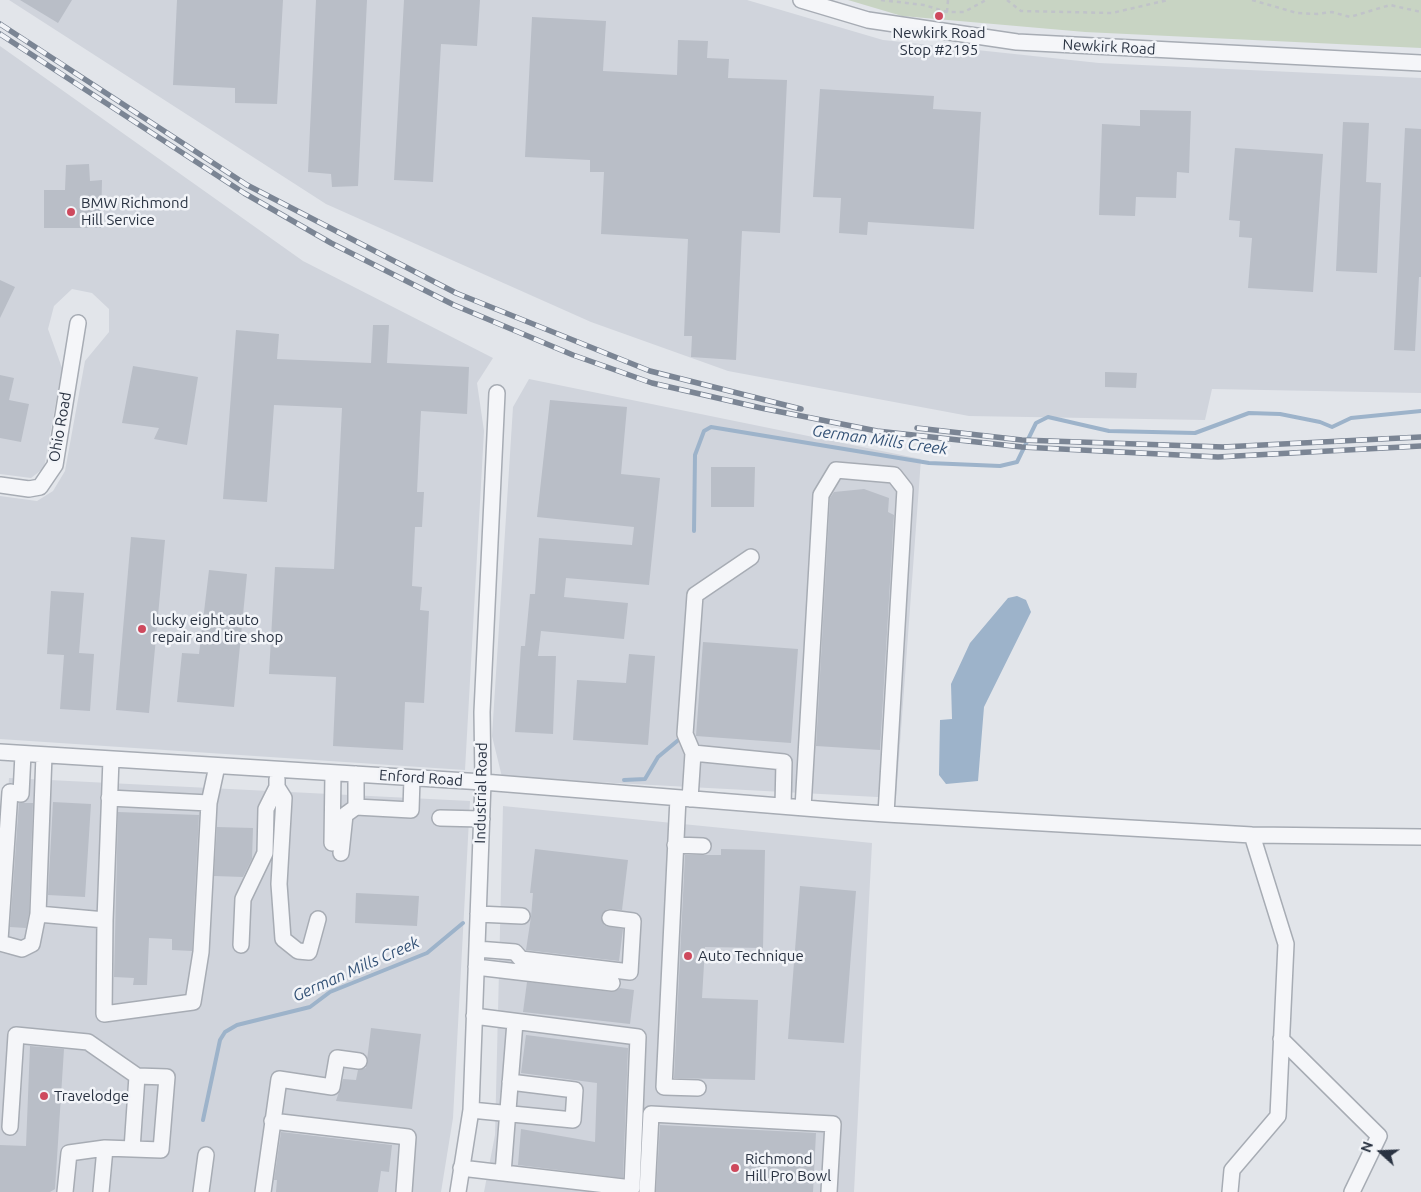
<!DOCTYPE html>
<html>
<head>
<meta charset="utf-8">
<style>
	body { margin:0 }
	#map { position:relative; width:1421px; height:1192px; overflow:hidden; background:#e2e5ea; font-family:Ubuntu,sans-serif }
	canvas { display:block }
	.north { position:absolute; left:1356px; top:1127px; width:50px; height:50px; -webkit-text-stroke:4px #f2f4f8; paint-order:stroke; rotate:290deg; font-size:14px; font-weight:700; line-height:20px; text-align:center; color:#2a3342 }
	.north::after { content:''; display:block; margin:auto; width:18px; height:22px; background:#2a3342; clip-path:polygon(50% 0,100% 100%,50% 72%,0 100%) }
</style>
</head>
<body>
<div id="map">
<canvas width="1421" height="1192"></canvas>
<div class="north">N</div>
</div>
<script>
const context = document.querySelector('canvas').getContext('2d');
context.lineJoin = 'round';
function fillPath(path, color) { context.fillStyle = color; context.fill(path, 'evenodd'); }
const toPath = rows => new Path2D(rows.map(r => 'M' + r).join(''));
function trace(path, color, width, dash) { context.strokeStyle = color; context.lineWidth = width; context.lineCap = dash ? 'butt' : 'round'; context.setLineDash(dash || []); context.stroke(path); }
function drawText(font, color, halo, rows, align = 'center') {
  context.font = font + ' Ubuntu,sans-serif'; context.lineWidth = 5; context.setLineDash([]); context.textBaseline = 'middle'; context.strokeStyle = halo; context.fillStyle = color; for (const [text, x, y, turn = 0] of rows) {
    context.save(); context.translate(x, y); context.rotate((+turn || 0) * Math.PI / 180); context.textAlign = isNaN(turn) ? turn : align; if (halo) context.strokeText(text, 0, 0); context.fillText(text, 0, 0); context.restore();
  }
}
const built = toPath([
	[9,0,747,0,883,40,1099,63,1421,78,1421,393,1212,389,1205,420,969,416,728,371,591,322,326,204],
	[0,46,303,261,493,358,477,383,484,431,465,770,0,739,0,496,37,501,53,491,65,471,85,361,109,332,109,309,92,293,72,289,54,306,48,329,62,368,44,468,31,478,0,474],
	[529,379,921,459,896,798,502,777,492,736,513,407],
	[9,778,470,801,453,1118,441,1192,0,1192,0,905],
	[503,806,872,843,854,1192,484,1192,495,1135]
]);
const green = toPath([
	[848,0,1421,0,1421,48,1085,32,902,16]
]);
const water = toPath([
	[1017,596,1026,600,1031,612,984,707,978,781,946,784,939,775,940,720,952,719,951,684,970,643,1008,598]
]);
const stream = toPath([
	[694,531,695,455,704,431,711,427,929,463,1000,466,1017,462,1036,423,1048,417,1109,431,1195,433,1249,413,1280,414,1320,422,1332,427,1351,418,1421,411],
	[624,780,645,779,658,757,682,737],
	[203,1120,220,1040,225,1032,237,1025,310,1007,330,992,427,953,463,923]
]);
const building = toPath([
	[20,0,72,0,58,23],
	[177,0,283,0,277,104,235,103,235,88,173,85],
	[316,0,367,0,358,186,332,187,331,174,308,172],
	[404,0,480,0,477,46,441,44,433,182,394,180],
	[532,17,606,21,603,71,677,75,678,40,708,41,707,58,729,59,728,78,787,80,780,233,742,231,736,360,691,357,692,336,684,336,688,239,601,234,604,172,590,172,590,160,525,157],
	[820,89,934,96,933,109,981,112,974,229,868,222,867,235,839,233,841,198,813,197],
	[1140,110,1191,111,1189,173,1177,172,1176,198,1136,197,1135,216,1099,215,1102,124,1140,126],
	[1343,122,1369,123,1366,182,1381,183,1377,273,1336,271],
	[1405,128,1421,129,1421,277,1419,277,1415,351,1394,350],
	[1235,148,1323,154,1313,292,1248,288,1252,238,1239,237,1240,221,1229,220],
	[89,164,90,181,102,180,101,228,44,228,44,190,65,190,66,165],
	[0,280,15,287,0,318],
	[373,325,389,325,387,363,469,367,467,414,421,411,417,492,424,492,422,527,415,527,412,586,422,587,420,610,429,611,424,703,405,702,403,750,333,746,336,677,269,674,275,567,334,569,342,408,274,405,267,502,223,499,236,330,279,334,277,359,371,363],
	[133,366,198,377,187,445,154,439,159,428,122,423],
	[1105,372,1137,373,1136,388,1105,387],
	[0,375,14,378,9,400,29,404,21,442,0,438],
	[550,400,627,407,621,474,660,478,649,585,566,578,564,597,628,603,624,639,541,631,538,656,556,656,553,734,515,732,521,646,525,646,530,594,535,594,539,538,632,545,634,527,537,517],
	[711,467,755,467,754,507,711,507],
	[864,489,889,498,888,512,894,515,880,750,816,746,830,498,834,492],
	[131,537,165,540,149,713,116,710],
	[209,570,247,574,234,707,177,702,182,653,199,654],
	[51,591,84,593,79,653,94,654,90,711,60,709,64,655,47,654],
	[703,642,798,649,791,743,696,736],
	[629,654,655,656,648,745,573,740,577,680,626,683],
	[53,802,91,804,85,897,48,895],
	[19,803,33,803,29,913,26,928,10,927],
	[118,812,199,815,192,951,172,950,172,939,149,938,147,985,133,985,134,978,114,977],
	[217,827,253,828,252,859,243,877,214,876],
	[535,849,628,860,622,910,607,909,601,917,605,926,623,929,619,961,526,950,531,917,533,893,530,893],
	[721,849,765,850,763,948,705,947,702,998,758,1000,755,1080,674,1078,685,855,721,855],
	[800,886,856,891,844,1043,788,1039],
	[356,893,419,896,417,926,355,923],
	[527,982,611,992,620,988,634,990,630,1024,523,1012],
	[371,1028,421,1034,412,1109,336,1101,343,1079,356,1080,358,1070,366,1068],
	[526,1035,628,1048,623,1178,518,1165,521,1129,595,1142,597,1083,521,1073],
	[30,1046,64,1049,55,1189,50,1192,0,1192,0,1145,26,1146],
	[660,1125,816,1133,813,1192,656,1192],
	[281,1132,392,1145,389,1172,381,1171,378,1192,276,1192,277,1180,274,1180]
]);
const path = toPath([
	[881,0,924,5,947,12,964,12,986,0],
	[1007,0,1021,11,1112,13,1168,0],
	[1252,0,1297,13,1317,14,1332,12,1350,17,1390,5,1421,12],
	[947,12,948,0]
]);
const minor = toPath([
	[801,0,868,20,1017,42,1421,63],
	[0,485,29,489,40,487,55,465,78,323],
	[0,752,483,782,842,811,886,814,905,489,894,475,836,470,821,495,803,808],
	[693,753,685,734,695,595,751,557],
	[44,755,38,914,105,920],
	[111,759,105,920,104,1014,193,1002,201,952,209,803,217,766],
	[356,774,356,807,411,810,412,778],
	[277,787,284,798,279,884,283,939,298,951,309,952,318,919],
	[109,798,209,803],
	[678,798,664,1087,698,1088],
	[690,799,693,753,784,762,783,806],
	[886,814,1252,835,1421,837],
	[440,818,482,819],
	[332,843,333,773],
	[675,845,703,846],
	[341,853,345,815,356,807],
	[478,914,522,916],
	[0,940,10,792,21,794,23,754],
	[0,943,22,949,32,944,38,914],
	[241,945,243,899,265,853,266,809,277,787,277,779],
	[477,949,515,952,521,959,630,972,633,921,610,918],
	[476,967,612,983],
	[1281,1039,1379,1136,1352,1192],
	[471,1110,573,1120,575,1090,510,1082],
	[272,1121,408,1137,404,1192],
	[10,1127,16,1035,88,1042,137,1076,167,1077,161,1150,105,1148,101,1192],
	[132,1149,137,1076],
	[461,1168,632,1188,638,1037,474,1016],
	[503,1173,515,1022],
	[65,1192,69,1153,105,1148],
	[201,1192,206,1155],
	[263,1192,279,1079,332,1087,337,1058,359,1061],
	[458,1192,471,1110,483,782,482,712,497,393],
	[647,1192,651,1114,833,1124,829,1192],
	[1230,1192,1232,1170,1278,1116,1286,944,1252,835]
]);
const rail = toPath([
	[0,24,247,185,456,293,650,371,801,409],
	[0,34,244,193,331,243,454,305,573,355,652,383,761,408,877,431,1022,447,1218,457,1421,446],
	[917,428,1022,440,1223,447,1421,437]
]);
const markers = [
	[939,16,5,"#ce495d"],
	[71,212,5,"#ce495d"],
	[142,629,5,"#ce495d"],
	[688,956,5,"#ce495d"],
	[44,1096,5,"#ce495d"],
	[735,1168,5,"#ce495d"]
];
const poiNames = [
	["Newkirk Road",939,33,"center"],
	["Stop #2195",939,50,"center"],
	["BMW Richmond",81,203],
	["Hill Service",81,220],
	["lucky eight auto",152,620],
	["repair and tire shop",152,637],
	["Auto Technique",698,956],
	["Travelodge",54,1096],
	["Richmond",745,1159],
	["Hill Pro Bowl",745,1176]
];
const streetNames = [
	["Newkirk Road",1109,47,3],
	["Ohio Road",60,427,-80],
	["Enford Road",421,778,4],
	["Industrial Road",481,793,-89]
];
const waterNames = [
	["German Mills Creek",880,440,8],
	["German Mills Creek",356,969,-24]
];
fillPath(built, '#d0d4dc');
fillPath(green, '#c8d4c3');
fillPath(water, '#9db3ca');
trace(stream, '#9db3ca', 4);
fillPath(building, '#b9bec7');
trace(minor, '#a7acb4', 18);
trace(path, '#c0c3c9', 2.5, [4, 4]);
trace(minor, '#f5f6f9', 15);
trace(rail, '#7b8594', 5.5);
trace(rail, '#f2f4f8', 4, [11]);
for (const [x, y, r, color] of markers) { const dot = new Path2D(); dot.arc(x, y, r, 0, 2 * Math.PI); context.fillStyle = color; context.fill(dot); trace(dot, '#f2f4f8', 2); }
drawText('15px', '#2a3342', '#f2f4f8', poiNames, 'left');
drawText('15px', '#2a3342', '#f2f4f8', streetNames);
drawText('italic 16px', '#345276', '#f2f4f8', waterNames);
</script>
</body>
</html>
